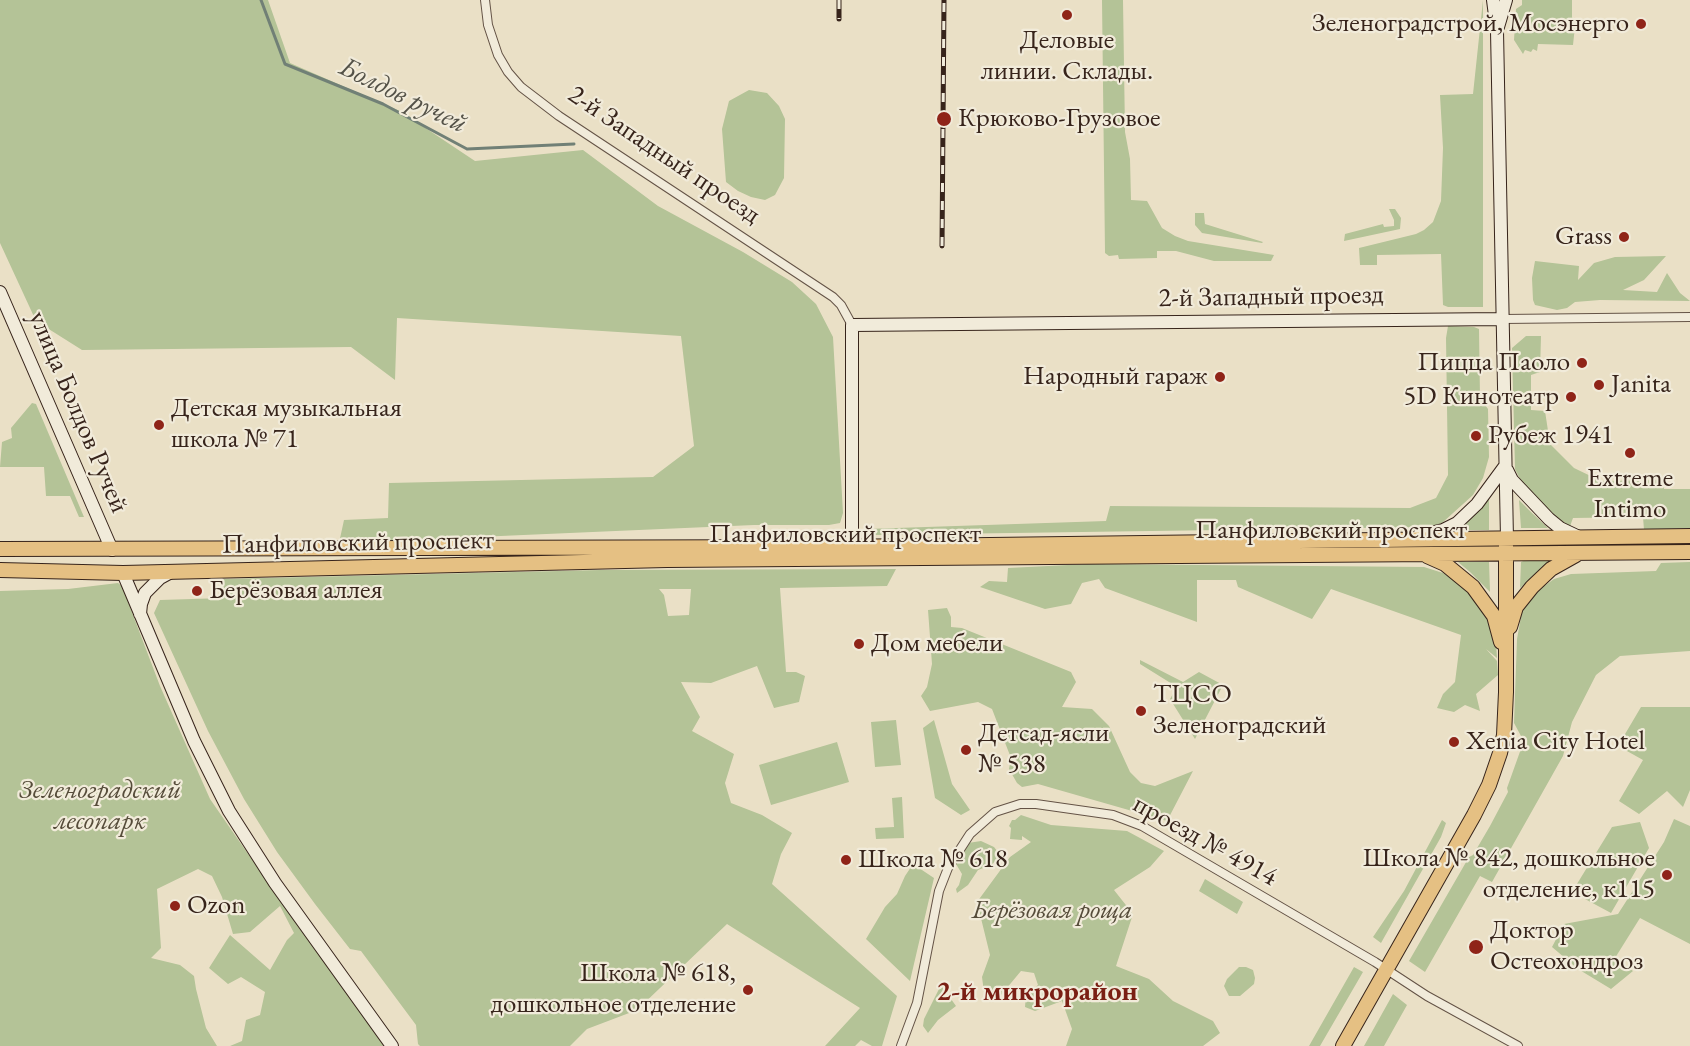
<!DOCTYPE html>
<html>
<head>
<meta charset="utf-8">
<style>
	body { margin:0 }
	canvas { display:block; background:#eae0c6 }
</style>
</head>
<body>
<canvas width="1690" height="1046"></canvas>
<script>
const context = document.querySelector('canvas').getContext('2d');
context.lineJoin = 'round';
function fillPath(path, color) { context.fillStyle = color; context.fill(path, 'evenodd'); }
const toPath = rows => new Path2D(rows.map(r => 'M' + r).join(''));
function trace(path, color, width, dash) { context.strokeStyle = color; context.lineWidth = width; context.lineCap = dash ? 'butt' : 'round'; context.setLineDash(dash || []); context.stroke(path); }
function drawText(font, color, halo, rows, align = 'center') {
  context.font = font + ' "EB Garamond",serif'; context.lineWidth = 4.5; context.setLineDash([]); context.textBaseline = 'middle'; context.strokeStyle = halo; context.fillStyle = color; for (const [text, x, y, turn = 0] of rows) {
    context.save(); context.translate(x, y); context.rotate((+turn || 0) * Math.PI / 180); context.textAlign = isNaN(turn) ? turn : align; if (halo) context.strokeText(text, 0, 0); context.fillText(text, 0, 0); context.restore();
  }
}
const green = toPath([
	[0,0,268,0,290,63,400,111,475,161,583,150,658,206,743,252,792,282,816,304,833,337,843,513,840,523,829,525,754,525,339,543,344,520,388,518,389,483,653,477,694,446,681,336,397,318,395,380,351,347,82,350,36,321,0,243],
	[1102,0,1123,0,1125,132,1130,159,1131,200,1147,201,1162,228,1175,236,1188,241,1274,255,1271,261,1214,261,1176,251,1157,251,1157,258,1119,259,1118,255,1109,256,1105,253],
	[1483,0,1483,307,1448,307,1443,305,1441,254,1377,255,1377,265,1360,265,1359,248,1416,234,1424,230,1433,222,1441,201,1443,148,1440,95,1473,94],
	[1522,0,1572,0,1572,17,1575,26,1573,45,1538,44,1537,51,1533,49,1531,52,1525,50,1523,54,1514,40,1516,9,1522,5],
	[749,90,767,93,779,106,785,119,784,178,775,195,765,200,751,197,738,191,726,182,722,129,729,101],
	[1389,209,1395,209,1401,218,1400,229,1344,241,1345,234,1383,224,1384,227,1394,226,1394,220],
	[1195,213,1204,213,1205,224,1263,242,1262,243,1202,233,1195,225],
	[1666,256,1644,280,1623,290,1657,292,1667,273,1680,293,1690,301,1600,300,1575,302,1567,308,1557,310,1535,305,1533,300,1532,278,1535,261,1579,266,1578,280,1594,263,1615,257],
	[1448,326,1474,327,1479,329,1480,398,1488,409,1489,457,1483,478,1473,495,1442,523,1430,527,873,535,866,529,1106,521,1110,506,1410,508,1436,498,1448,475,1446,338],
	[1526,336,1541,336,1540,372,1531,375,1531,410,1545,411,1550,444,1574,468,1601,481,1663,480,1664,489,1690,489,1690,528,1644,530,1643,517,1573,518,1569,529,1523,485,1515,469,1512,348],
	[32,403,36,404,84,517,79,517,70,496,46,496,44,467,0,467,2,442,12,438,11,428],
	[1489,498,1489,530,1458,530],
	[1519,500,1533,514,1548,528,1521,528],
	[1526,560,1552,560,1520,588,1521,562],
	[1458,562,1489,562,1490,592,1470,572],
	[1690,562,1690,651,1620,656,1596,675,1572,722,1563,756,1492,882,1480,876,1425,972,1409,961,1469,857,1473,855,1490,826,1508,792,1507,788,1522,746,1521,736,1514,723,1517,639,1522,611,1536,592,1554,579,1571,574,1656,571,1661,563],
	[1088,564,1424,567,1443,573,1458,582,1481,604,1495,626,1497,658,1486,649,1497,661,1498,675,1476,694,1480,711,1465,705,1454,712,1437,708,1443,694,1455,682,1461,635,1331,589,1312,619,1238,587,1236,580,1197,580,1197,622,1105,588,1099,579,1082,583,1071,604,1045,609,980,587,989,581,1007,582,1008,568],
	[896,569,887,586,780,588,786,672,796,672,805,676,799,702,774,708,757,666,711,683,681,682,700,717,692,731,734,754,725,783,731,803,762,815,792,833,781,854,772,884,897,996,882,1046,872,1046,861,1040,855,1046,825,1046,860,1008,727,924,637,1010,587,1029,570,1046,420,1046,418,1044,416,1025,361,951,350,949,315,904,277,852,244,799,208,731,154,613,160,600,224,598,223,579,600,570],
	[659,589,691,589,689,615,668,616,664,595],
	[118,583,122,586,160,686,210,799,246,851,367,1016,384,1046,230,1046,242,1041,246,1020,260,1015,265,992,241,977,228,984,209,968,230,935,270,970,287,940,294,933,280,906,250,932,233,934,222,897,212,876,198,869,157,889,161,948,151,958,180,965,194,976,196,989,206,1028,217,1046,0,1046,0,591,68,589],
	[947,608,951,617,951,627,962,628,1071,672,1076,682,1062,707,1092,709,1109,726,1130,772,1141,783,1155,786,1193,771,1167,821,1038,784,1022,787,1017,783,1009,769,1011,758,992,709,978,702,930,711,921,696,927,687,932,664,928,610],
	[1140,660,1183,682,1199,672,1223,685,1195,739,1170,699,1177,687,1140,664],
	[1641,707,1690,707,1690,790,1683,807,1667,791,1639,814,1619,801,1643,760,1618,746],
	[896,720,901,765,875,767,871,722],
	[934,720,952,784,970,810,961,815,935,798,923,728],
	[837,742,849,782,771,805,759,765],
	[902,797,904,838,876,839,875,828,894,827,892,798],
	[1021,815,1051,825,1127,831,1164,851,1150,867,1114,890,1133,914,1116,966,1149,979,1173,1001,1213,1021,1220,1033,1203,1046,1066,1046,1072,1029,1062,1001,1035,1011,1025,1007,1026,995,1038,985,1034,973,1021,971,1001,995,984,992,982,977,990,955,977,902,1010,857,1031,842,1022,836,1022,840,1010,839,1011,828,1009,826,1012,820,1015,820],
	[1674,819,1690,826,1690,944,1640,918,1615,958,1633,971,1611,989,1578,969,1552,947,1564,924,1618,914,1664,842],
	[1442,820,1446,823,1441,837,1381,943,1373,937,1404,891],
	[1640,822,1649,848,1611,913,1572,892,1612,827],
	[981,841,994,847,1001,856,991,865,978,870,968,885,957,893,956,889,959,885,962,874,956,864,968,843],
	[913,864,934,878,910,981,866,939,885,907,897,894,905,876],
	[1205,879,1243,902,1237,914,1199,891],
	[1239,967,1246,967,1253,970,1255,978,1254,984,1240,996,1229,996,1224,986,1227,979],
	[1354,967,1363,972,1320,1046,1309,1046],
	[941,985,956,1006,938,1020,928,1033,923,1026,924,1019],
	[1393,994,1407,1005,1384,1046,1364,1046]
]);
const stream = toPath([
	[261,0,285,64,383,104,467,149,574,144]
]);
const street = toPath([
	[485,0,488,25,498,55,508,72,521,87,559,116,833,297,841,305,852,325],
	[1503,319,1690,317],
	[901,1046,917,1003,939,891,948,868,970,834,995,812,1020,804,1036,804,1113,815,1142,826,1375,962,1427,996,1518,1046]
]);
const secondary = toPath([
	[1493,0,1497,31,1507,539],
	[1498,27,1506,0],
	[0,292,112,550],
	[1507,470,1512,480,1549,519,1560,528,1579,537],
	[1418,536,1443,530,1457,523,1477,504,1505,466],
	[852,554,852,325,1503,319],
	[123,573,194,741,229,811,275,883,392,1046],
	[140,614,141,604,145,593,160,578,171,572]
]);
const primary = toPath([
	[0,549,834,547,1690,536],
	[1427,556,1445,564,1473,587,1494,616,1501,642],
	[0,570,123,573,667,560,1690,552],
	[1510,627,1516,607,1532,587,1551,569,1576,555],
	[1343,1046,1474,815,1489,785,1500,753,1504,735,1506,692,1506,546]
]);
const rail = toPath([
	[839,0,839,19],
	[942,246,944,0]
]);
const markers = [
	[1067,15,6,"#8f2418"],
	[1641,24,6,"#8f2418"],
	[944,119,8,"#8f2418"],
	[1624,237,6,"#8f2418"],
	[1582,363,6,"#8f2418"],
	[1220,377,6,"#8f2418"],
	[1599,385,6,"#8f2418"],
	[1571,397,6,"#8f2418"],
	[159,425,6,"#8f2418"],
	[1476,436,6,"#8f2418"],
	[1630,453,6,"#8f2418"],
	[197,591,6,"#8f2418"],
	[859,644,6,"#8f2418"],
	[1141,711,6,"#8f2418"],
	[1454,742,6,"#8f2418"],
	[966,750,6,"#8f2418"],
	[846,860,6,"#8f2418"],
	[1667,875,6,"#8f2418"],
	[175,906,6,"#8f2418"],
	[1476,947,8,"#8f2418"],
	[748,990,6,"#8f2418"]
];
const poiNames = [
	["Зеленоградстрой, Мосэнерго",1629,24,"right"],
	["Деловые",1067,41,"center"],
	["линии. Склады.",1067,72,"center"],
	["Крюково-Грузовое",958,119],
	["Grass",1612,237,"right"],
	["Пицца Паоло",1570,363,"right"],
	["Народный гараж",1208,377,"right"],
	["Janita",1611,385],
	["5D Кинотеатр",1559,397,"right"],
	["Детская музыкальная",171,409],
	["школа № 71",171,440],
	["Рубеж 1941",1488,436],
	["Extreme",1630,479,"center"],
	["Intimo",1630,510,"center"],
	["Берёзовая аллея",209,591],
	["Дом мебели",871,644],
	["ТЦСО",1153,695],
	["Зеленоградский",1153,726],
	["Детсад-ясли",978,734],
	["№ 538",978,765],
	["Xenia City Hotel",1466,742],
	["Школа № 842, дошкольное",1655,859,"right"],
	["отделение, к115",1655,890,"right"],
	["Школа № 618",858,860],
	["Ozon",187,906],
	["Доктор",1490,931],
	["Остеохондроз",1490,962],
	["Школа № 618,",736,974,"right"],
	["дошкольное отделение",736,1005,"right"]
];
const streetNames = [
	["2-й Западный проезд",664,155,34],
	["2-й Западный проезд",1271,297,-1],
	["улица Болдов Ручей",78,412,67],
	["Панфиловский проспект",1331,531],
	["Панфиловский проспект",845,535],
	["Панфиловский проспект",358,543,-1],
	["проезд № 4914",1205,841,29]
];
const parkNames = [
	["Зеленоградский",100,791],
	["лесопарк",100,822],
	["Берёзовая роща",1052,911]
];
const waterNames = [
	["Болдов ручей",403,96,26]
];
const neighbourhoodNames = [
	["2-й микрорайон",1037,992]
];
fillPath(green, '#b4c397');
trace(stream, '#718076', 3);
trace(street, '#645346', 10);
trace(secondary, '#37241b', 14);
trace(primary, '#37241b', 16);
trace(street, '#f1ebda', 8);
trace(secondary, '#f1ebda', 12);
trace(primary, '#e5c083', 14);
trace(rail, '#37241b', 5);
trace(rail, '#f1ebda', 3, [9]);
for (const [x, y, r, color] of markers) { const dot = new Path2D(); dot.arc(x, y, r, 0, 2 * Math.PI); context.fillStyle = color; context.fill(dot); trace(dot, '#f1ebda', 2); }
drawText('27px', '#37241b', '#f1ebda', poiNames, 'left');
drawText('27px', '#37241b', '#f1ebda', streetNames);
drawText('italic 27px', '#564c3a', '#f1ebda', parkNames);
drawText('italic 28px', '#545248', '#f1ebda', waterNames);
drawText('bold 28px', '#7a1f14', '#f1ebda', neighbourhoodNames);
</script>
</body>
</html>
